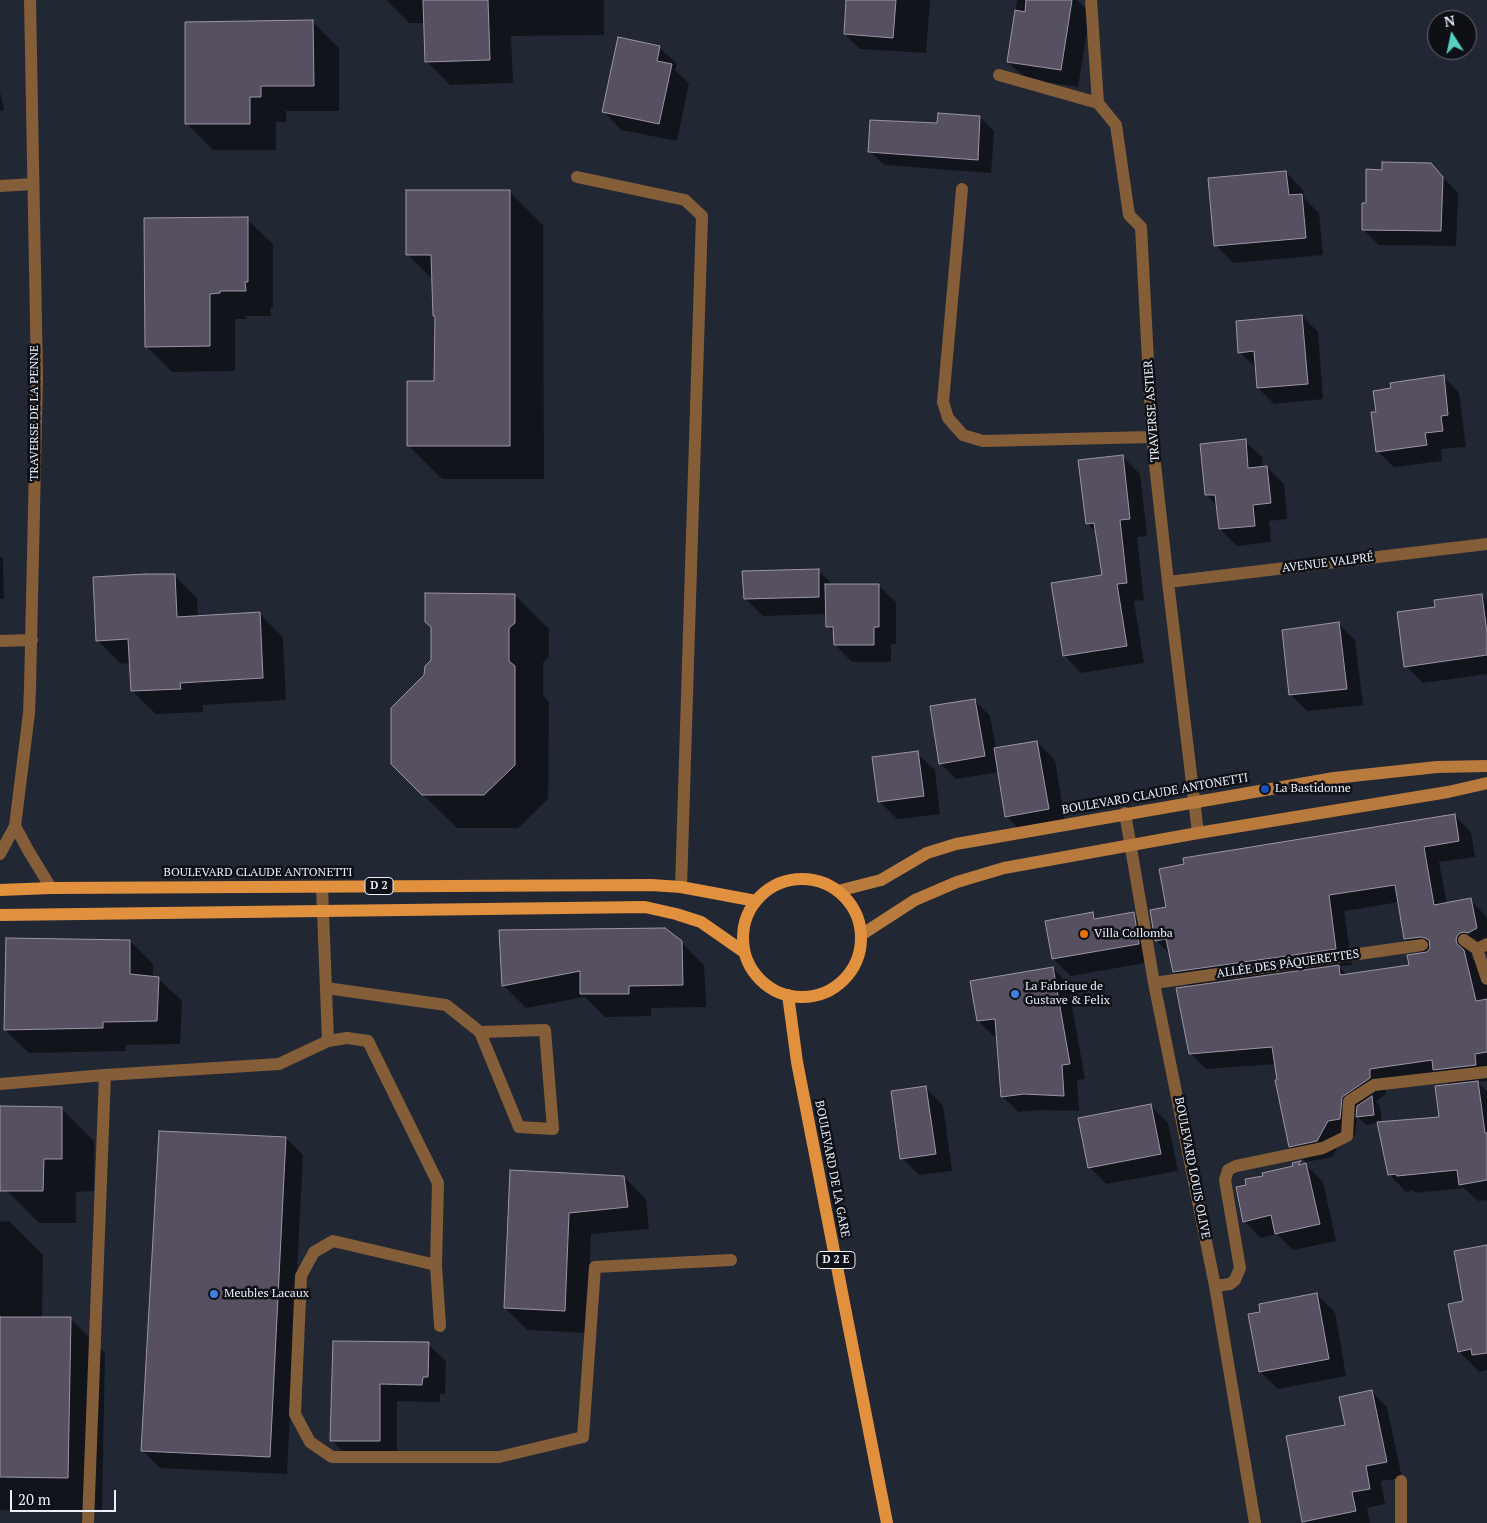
<!DOCTYPE html>
<html>
<head>
<meta charset="utf-8">
<style>
	body { margin:0 }
	#map { position:relative; width:1487px; height:1523px; overflow:hidden; background:#222734; font-family:"PT Serif",serif }
	canvas { display:block }
	.north { position:absolute; left:1427px; top:10px; width:50px; height:50px; box-sizing:border-box; background:#0e1016; border:1px solid #666970; border-radius:50%; rotate:350deg; font-size:14px; font-weight:700; line-height:20px; text-align:center; color:#ebeff8 }
	.north::after { content:''; display:block; margin:auto; width:18px; height:22px; background:#57cec2; clip-path:polygon(50% 0,100% 100%,50% 72%,0 100%) }
	.scale { position:absolute; left:10px; top:1490px; width:106px; height:22px; box-sizing:border-box; border:2px solid #ebeff8; border-top:0; padding-left:6px; font-size:15px; line-height:18px; white-space:nowrap; color:#ebeff8; -webkit-text-stroke:4px #0e1016; paint-order:stroke }
</style>
</head>
<body>
<div id="map">
<canvas width="1487" height="1523"></canvas>
<div class="north">N</div>
<div class="scale">20 m</div>
</div>
<script>
const context = document.querySelector('canvas').getContext('2d');
context.lineJoin = 'round';
function fillPath(path, color) { context.fillStyle = color; context.fill(path, 'evenodd'); }
const toPath = rows => new Path2D(rows.map(r => 'M' + r).join(''));
function trace(path, color, width, dash) { context.strokeStyle = color; context.lineWidth = width; context.lineCap = dash ? 'butt' : 'round'; context.setLineDash(dash || []); context.stroke(path); }
function drawText(font, color, halo, rows, align = 'center') {
  context.font = font + ' "PT Serif",serif'; context.lineWidth = 5; context.setLineDash([]); context.textBaseline = 'middle'; context.strokeStyle = halo; context.fillStyle = color; for (const [text, x, y, turn = 0] of rows) {
    context.save(); context.translate(x, y); context.rotate((+turn || 0) * Math.PI / 180); context.textAlign = isNaN(turn) ? turn : align; if (halo) context.strokeText(text, 0, 0); context.fillText(text, 0, 0); context.restore();
  }
}
const shadow = toPath([
	[386,0,604,0,604,35,511,36,513,83,450,85,427,62,425,23,409,23],
	[848,0,930,0,926,53,860,49,845,34],
	[1017,0,1077,0,1090,13,1078,87,1026,79,1008,62],
	[313,22,339,48,339,111,286,111,286,122,276,122,276,150,213,150,187,124],
	[659,47,677,64,675,70,689,83,677,141,621,130,604,112],
	[0,92,4,110,0,111],
	[980,117,994,131,991,173,884,165,870,151,938,124],
	[1430,164,1458,193,1456,246,1379,245,1364,230,1367,205,1383,171],
	[1286,172,1303,190,1304,198,1319,213,1323,255,1233,263,1216,245],
	[509,191,543,225,544,479,442,479,408,445,435,382,436,317,435,316,433,280,408,255],
	[247,219,273,244,273,307,270,308,271,316,246,316,246,319,235,319,235,371,172,372,146,346],
	[1302,316,1318,332,1323,399,1274,404,1258,388,1256,368,1239,352],
	[1443,376,1459,393,1466,447,1441,449,1442,461,1394,467,1377,451,1378,413],
	[1245,441,1262,457,1263,468,1267,467,1284,484,1287,519,1269,521,1271,542,1237,546,1220,529,1217,506,1207,495],
	[1123,457,1140,474,1147,536,1137,537,1144,600,1134,601,1144,663,1081,673,1064,655,1103,576,1097,533,1087,523],
	[0,556,3,559,4,599,0,599],
	[819,571,833,585,878,585,896,602,896,644,891,644,891,662,852,662,835,645,835,634,827,626,827,614,763,616,745,598],
	[174,575,197,598,198,617,260,614,283,637,286,700,203,705,203,712,156,714,132,691,131,663,121,664,97,640],
	[515,595,549,629,549,657,543,663,543,695,549,702,548,799,518,828,457,828,392,764,432,661,432,627],
	[1481,595,1487,601,1487,674,1423,683,1406,666,1436,608],
	[1339,624,1355,640,1363,705,1307,711,1291,695],
	[974,700,990,716,996,749,1037,742,1055,760,1066,827,1024,834,1006,816,999,772,956,779,941,764],
	[917,753,935,770,940,814,897,819,879,801],
	[1455,816,1471,832,1475,857,1439,862,1447,904,1470,900,1486,916,1487,919,1487,951,1473,951,1471,957,1486,972,1487,975,1487,1081,1478,1082,1487,1092,1487,1200,1478,1201,1464,1188,1415,1193,1413,1190,1406,1192,1389,1174,1379,1123,1366,1125,1357,1116,1355,1135,1344,1136,1332,1157,1306,1162,1290,1146,1276,1064,1206,1069,1190,1053,1190,987,1174,972,1170,954,1156,940,1168,908],
	[1399,902,1405,939,1421,954,1410,966,1347,975,1338,966,1352,965,1344,911],
	[1441,1076,1450,1086,1440,1118,1382,1123,1380,1106,1376,1101,1386,1094,1385,1084],
	[1092,914,1098,920,1133,914,1151,931,1156,961,1071,976,1053,959],
	[130,941,153,964,153,977,158,978,182,1001,180,1044,126,1045,126,1051,29,1053,5,1030],
	[681,942,704,965,706,1007,651,1008,651,1016,605,1017,585,997,526,1008,503,985],
	[1053,968,1068,984,1085,1079,1077,1080,1079,1111,1040,1110,1018,1112,1002,1096,998,1036,994,1036,978,1021],
	[925,1087,943,1105,952,1171,919,1175,902,1158],
	[1151,1106,1168,1123,1178,1171,1106,1184,1089,1167],
	[61,1108,94,1141,94,1191,76,1192,76,1223,39,1223,6,1190],
	[286,1138,303,1155,287,1474,160,1468,142,1450],
	[1301,1162,1304,1165,1306,1165,1323,1182,1336,1241,1293,1250,1277,1234,1261,1238,1244,1221,1248,1186,1264,1177,1295,1167,1294,1164],
	[512,1171,624,1177,646,1199,649,1229,591,1234,587,1333,527,1330,505,1308],
	[0,1221,0,1222,9,1221,43,1255,42,1318,71,1319,105,1353,102,1512,0,1510],
	[1487,1246,1487,1370,1479,1372,1459,1351],
	[1317,1295,1335,1312,1346,1376,1278,1389,1260,1372,1250,1315,1262,1313],
	[334,1342,428,1344,446,1361,445,1394,440,1394,440,1402,397,1401,397,1458,349,1458,331,1440],
	[1372,1392,1387,1407,1402,1478,1381,1481,1385,1504,1367,1508,1370,1523,1305,1523,1303,1521,1347,1426]
]);
const building = toPath([
	[423,0,488,0,490,60,425,62,423,0],
	[846,0,896,0,893,38,844,34,846,0],
	[1026,0,1072,0,1061,70,1007,62,1015,10,1025,12,1026,0],
	[313,20,314,86,261,86,261,97,250,97,250,124,185,124,185,22,313,20],
	[618,37,660,46,657,61,672,64,659,124,602,112,618,37],
	[938,113,980,116,978,160,868,152,870,120,937,123,938,113],
	[1382,162,1431,163,1443,177,1441,231,1362,230,1362,203,1366,203,1366,169,1382,170,1382,162],
	[1286,171,1289,195,1302,194,1306,238,1214,246,1208,178,1286,171],
	[406,190,510,190,510,446,407,446,407,381,434,381,435,316,433,316,431,255,406,255,406,190],
	[248,217,248,282,245,282,246,291,220,291,220,293,210,294,210,346,145,347,144,218,248,217],
	[1302,315,1308,384,1257,388,1254,351,1238,353,1236,321,1302,315],
	[1444,375,1448,415,1441,416,1443,431,1425,433,1427,445,1376,452,1371,412,1376,412,1373,391,1391,388,1390,383,1444,375],
	[1246,439,1248,468,1267,466,1271,503,1253,505,1255,526,1219,529,1215,495,1205,495,1200,444,1246,439],
	[1123,455,1130,519,1120,520,1127,583,1117,584,1127,646,1063,656,1051,583,1102,575,1094,523,1086,524,1078,460,1123,455],
	[819,569,819,597,744,599,742,571,819,569],
	[145,574,175,574,177,617,260,612,263,678,180,683,181,689,131,691,128,639,96,641,93,577,145,574],
	[825,584,879,584,879,627,874,627,874,645,834,645,833,627,826,627,825,584],
	[425,593,515,594,515,623,509,628,509,661,515,666,515,765,484,795,422,795,391,764,391,708,424,675,425,666,431,660,431,627,425,622,425,593],
	[1482,594,1487,633,1487,655,1404,667,1397,612,1435,607,1434,600,1482,594],
	[1339,622,1347,689,1289,695,1282,630,1339,622],
	[975,699,985,756,939,764,930,706,975,699],
	[1037,741,1049,809,1005,817,994,748,1037,741],
	[918,751,924,796,878,802,872,757,918,751],
	[1455,814,1459,841,1424,847,1434,905,1471,898,1477,928,1468,933,1464,932,1460,933,1457,936,1456,940,1457,944,1464,950,1476,1001,1487,999,1487,1052,1475,1054,1476,1065,1433,1070,1432,1060,1370,1069,1370,1078,1342,1097,1340,1119,1328,1121,1317,1141,1289,1147,1275,1080,1277,1080,1272,1047,1189,1054,1176,988,1339,965,1340,975,1409,965,1407,955,1427,952,1430,948,1429,940,1425,938,1421,937,1404,939,1395,885,1329,895,1336,949,1173,972,1166,939,1155,941,1150,910,1166,907,1159,869,1184,864,1183,858,1455,814],
	[1093,912,1094,919,1134,912,1139,944,1052,959,1045,921,1093,912],
	[665,928,682,941,683,985,629,986,629,994,580,994,580,971,502,986,499,930,665,928],
	[6,938,130,940,130,974,159,977,157,1021,103,1022,103,1028,4,1030,6,938],
	[1053,967,1070,1064,1062,1065,1064,1096,1024,1094,1001,1097,995,1019,977,1021,970,981,1053,967],
	[1478,1081,1485,1133,1487,1133,1487,1180,1459,1185,1457,1170,1397,1176,1396,1174,1388,1175,1377,1122,1439,1117,1435,1086,1478,1081],
	[926,1086,936,1154,900,1159,891,1091,926,1086],
	[1372,1096,1374,1115,1356,1117,1357,1106,1372,1096],
	[1151,1104,1161,1154,1088,1168,1078,1118,1151,1104],
	[0,1106,62,1107,62,1159,44,1159,43,1191,0,1191,0,1106],
	[159,1131,286,1137,270,1457,141,1451,159,1131],
	[1301,1161,1298,1165,1306,1163,1320,1224,1275,1234,1271,1215,1243,1222,1236,1187,1246,1185,1245,1179,1263,1176,1262,1173,1293,1166,1292,1163,1301,1161],
	[510,1170,624,1176,628,1207,569,1213,565,1311,504,1308,510,1170],
	[1487,1245,1487,1353,1472,1355,1471,1349,1458,1352,1448,1304,1463,1301,1454,1251,1487,1245],
	[1317,1293,1329,1359,1259,1372,1248,1314,1260,1312,1259,1304,1317,1293],
	[0,1317,71,1317,68,1478,0,1477,0,1317],
	[333,1341,429,1342,428,1377,423,1377,422,1385,380,1384,380,1441,330,1441,333,1341],
	[1372,1390,1387,1462,1366,1466,1370,1489,1352,1492,1356,1511,1302,1522,1286,1436,1345,1425,1339,1397,1372,1390]
]);
const service = toPath([
	[999,75,1098,103],
	[577,177,685,200,702,216,681,887],
	[0,186,33,184],
	[962,189,943,402,948,418,963,435,983,441,1152,437],
	[0,641,32,640],
	[1477,949,1487,944],
	[326,988,446,1005,480,1032,519,1127,553,1129,545,1030,480,1032],
	[328,1041,347,1038,368,1041,438,1183,436,1265,333,1241,314,1252,301,1276,295,1414,310,1442,332,1457,499,1457,583,1437,595,1267,731,1260],
	[0,1084,105,1075,279,1064,328,1041,322,887],
	[436,1265,440,1326],
	[88,1523,105,1075]
]);
const minor = toPath([
	[1091,0,1098,103,1116,125,1129,215,1141,227,1152,437,1168,582,1198,833],
	[1168,582,1487,544],
	[1125,813,1154,983,1215,1286,1255,1523],
	[15,826,28,850,51,888],
	[0,854,15,826,29,713,30,688,37,376,30,0],
	[1464,940,1477,949,1487,979],
	[1154,983,1422,945],
	[1215,1286,1230,1284,1235,1280,1240,1268,1225,1180,1228,1170,1236,1166,1323,1148,1347,1136,1349,1101,1374,1085,1487,1072],
	[1401,1523,1401,1481]
]);
const secondary = toPath([
	[838,891,881,880,927,853,956,844,1334,778,1437,767,1487,766],
	[861,935,915,900,957,882,1004,868,1198,833,1448,792,1487,783]
]);
const primary = toPath([
	'743 938a59 59 0 1 1 118 0a59 59 0 1 1-118 0Z',
	[0,890,51,888,651,885,681,887,756,901],
	[0,915,645,907,676,914,701,922,744,952],
	[788,995,797,1062,887,1523]
]);
const markers = [
	[1265,789,5,"#1a4fb4"],
	[1084,934,5,"#e8710a"],
	[1015,994,5,"#3f7fe0"],
	[214,1294,5,"#3f7fe0"]
];
const shields = [
	[379,886,28],
	[836,1260,38]
];
const shieldNames = [
	["D 2",379,886],
	["D 2 E",836,1260]
];
const streetNames = [
	["TRAVERSE ASTIER",1152,411,-94],
	["TRAVERSE DE LA PENNE",35,413,-90],
	["AVENUE VALPRÉ",1328,563,-7],
	["BOULEVARD CLAUDE ANTONETTI",1155,794,-10],
	["BOULEVARD CLAUDE ANTONETTI",258,873],
	["ALLÉE DES PÂQUERETTES",1288,964,-8],
	["BOULEVARD LOUIS OLIVE",1192,1168,79],
	["BOULEVARD DE LA GARE",832,1169,79]
];
const poiNames = [
	["La Bastidonne",1275,789],
	["Villa Collomba",1094,934],
	["La Fabrique de",1025,987],
	["Gustave & Felix",1025,1001],
	["Meubles Lacaux",224,1294]
];
fillPath(shadow, '#0007');
fillPath(building, '#575060');
trace(building, '#9d95a7', 1);
trace(service, '#845d39', 12);
trace(minor, '#845d39', 12);
trace(secondary, '#b97a3d', 12);
trace(primary, '#e1903e', 12);
for (const [x, y, r, color] of markers) { const dot = new Path2D(); dot.arc(x, y, r, 0, 2 * Math.PI); context.fillStyle = color; context.fill(dot); trace(dot, '#0e1016', 2); }
for (const [x, y, w] of shields) { const box = new Path2D(); box.roundRect(x - w / 2, y - 8.5, w, 17, 4); context.fillStyle = '#0e1016'; context.fill(box); trace(box, '#ebeff8', 1); }
drawText('bold 11px', '#ebeff8', null, shieldNames);
drawText('12px', '#ebeff8', '#0e1016', streetNames);
drawText('12px', '#ebeff8', '#0e1016', poiNames, 'left');
</script>
</body>
</html>
